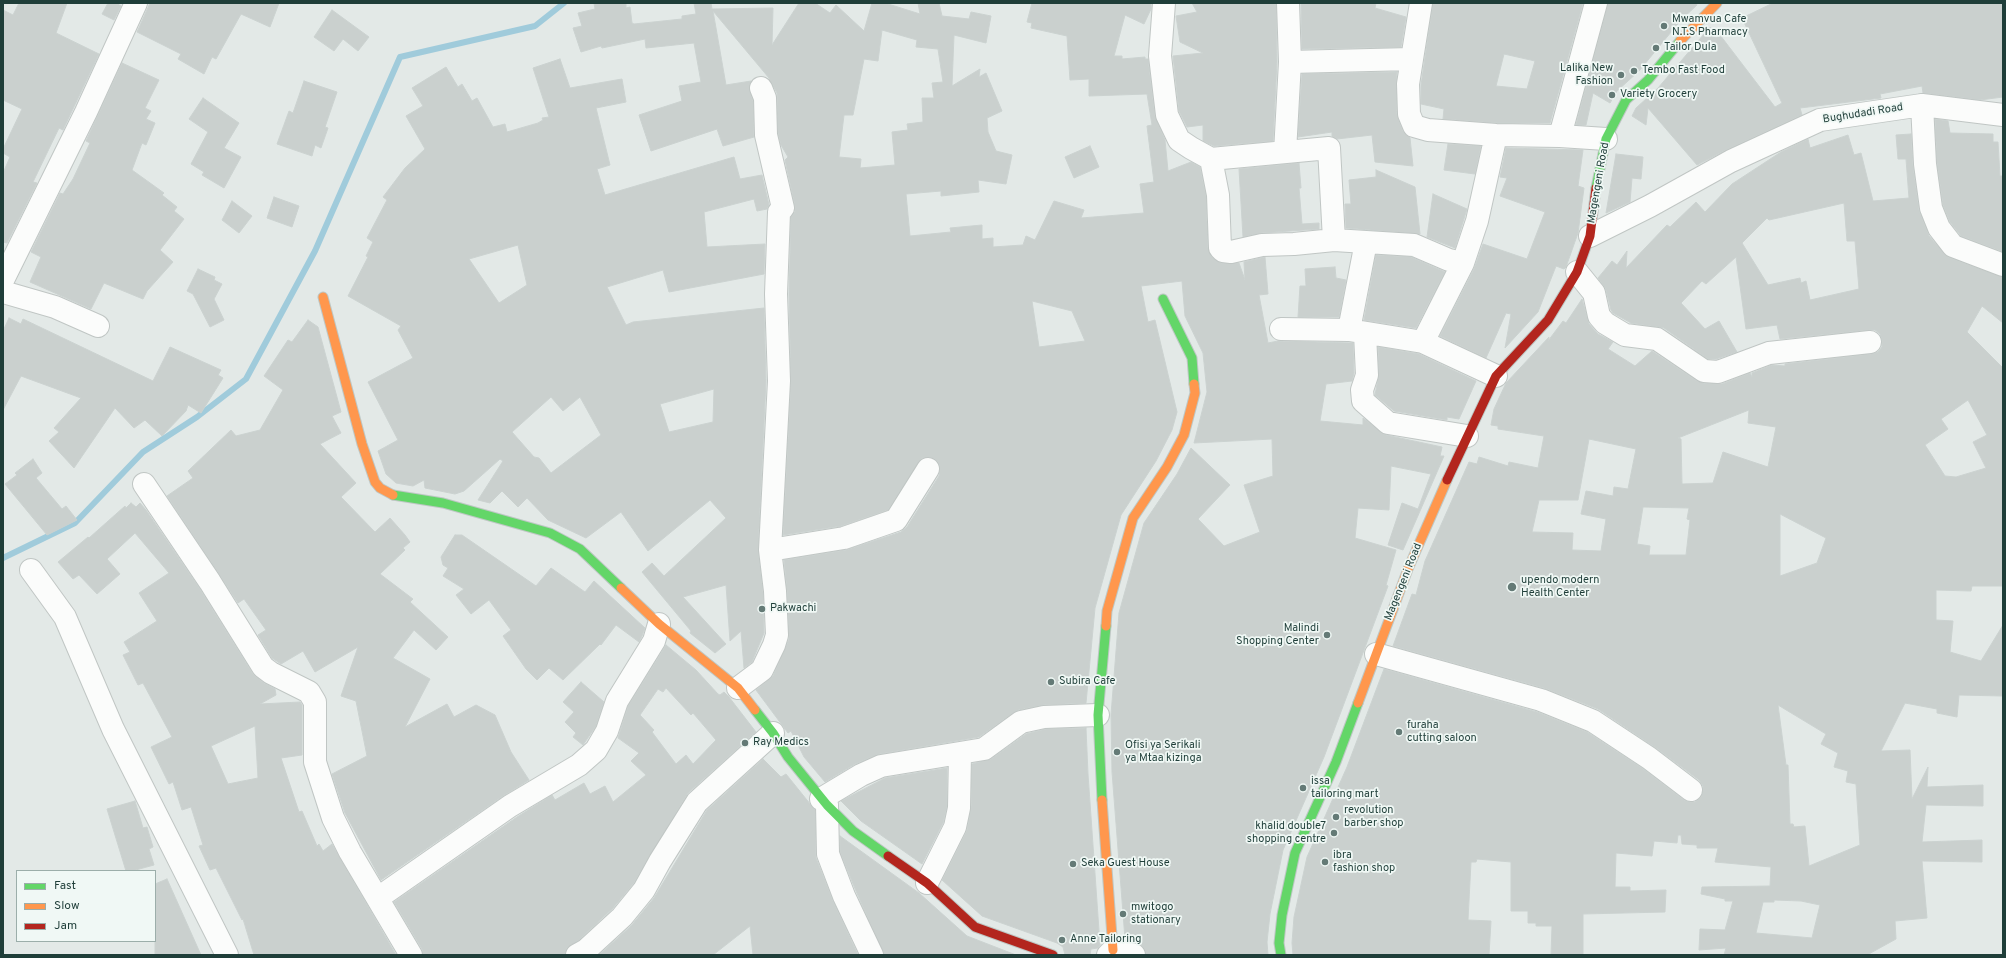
<!DOCTYPE html>
<html>
<head>
<meta charset="utf-8">
<style>
	body { margin:0 }
	#map { position:relative; width:2006px; height:958px; overflow:hidden; background:#e3e9e7; font-family:Overpass,sans-serif }
	canvas { display:block }
	.frame { position:absolute; inset:0; border:4px solid #1f3e39; pointer-events:none }
	.legend { position:absolute; left:16px; top:870px; width:140px; height:72px; box-sizing:border-box; background:#f0f8f5; border:1px solid #9caeaa; margin:0; padding:5px 7px; list-style:none; font-size:12px; color:#1f3e39 }
	.legend li { display:flex; align-items:center; gap:8px; height:20px }
	.legend b { width:20px; border:1px solid #9caeaa }
</style>
</head>
<body>
<div id="map">
<canvas width="2006" height="958"></canvas>
<div class="frame"></div>
<ul class="legend">
<li><b style="height:5px;background:#63d668"></b>Fast</li>
<li><b style="height:5px;background:#ff974d"></b>Slow</li>
<li><b style="height:5px;background:#b3261e"></b>Jam</li>
</ul>
</div>
<script>
const context = document.querySelector('canvas').getContext('2d');
context.lineJoin = 'round';
const toPath = rows => new Path2D(rows.map(r => 'M' + r).join(''));
function trace(path, color, width, dash) { context.strokeStyle = color; context.lineWidth = width; context.lineCap = dash ? 'butt' : 'round'; context.setLineDash(dash || []); context.stroke(path); }
function fillPath(path, color) { context.fillStyle = color; context.fill(path, 'evenodd'); }
function drawText(font, color, halo, rows, align = 'center') {
  context.font = font + ' Overpass,sans-serif'; context.lineWidth = 3.5; context.setLineDash([]); context.textBaseline = 'middle'; context.strokeStyle = halo; context.fillStyle = color; for (const [text, x, y, turn = 0] of rows) {
    context.save(); context.translate(x, y); context.rotate((+turn || 0) * Math.PI / 180); context.textAlign = isNaN(turn) ? turn : align; if (halo) context.strokeText(text, 0, 0); context.fillText(text, 0, 0); context.restore();
  }
}
const stream = toPath([
	[3,558,75,523,143,452,197,417,246,379,315,251,400,57,535,26,564,3]
]);
const building = toPath([
	[19,3,67,3,56,33,99,54,63,130,59,128,33,182,37,183,7,243,3,242,3,173,10,157,3,153,3,149,22,109,3,100,3,10,13,15,19,3],
	[108,3,116,3,121,6,114,20,102,14,108,3],
	[150,3,279,3,270,27,241,14,216,59,212,57,204,74,178,59,181,54,137,32,150,3],
	[594,3,626,3,626,8,630,7,632,23,634,24,682,19,682,16,696,14,694,3,711,3,712,9,773,8,772,45,799,3,815,3,830,13,836,5,864,31,872,3,885,3,920,14,918,3,939,3,942,16,969,19,971,12,991,16,986,43,954,35,952,86,980,69,979,77,986,73,1002,111,987,118,988,132,996,151,1012,155,1006,184,978,180,979,192,941,196,941,191,906,194,910,236,951,232,950,228,982,225,982,239,993,238,993,247,1023,245,1026,236,1035,240,1054,201,1084,210,1081,218,1144,213,1140,184,1154,182,1147,126,1152,125,1147,94,1089,96,1089,79,1070,80,1067,36,1031,28,1032,23,1027,22,1032,3,1151,3,1151,9,1144,24,1125,15,1114,56,1122,56,1122,59,1145,57,1145,59,1148,59,1155,116,1165,140,1168,171,1191,162,1200,167,1206,196,1208,248,1211,256,1221,263,1239,263,1245,280,1244,262,1265,257,1268,294,1259,295,1268,343,1278,341,1353,343,1354,373,1352,381,1326,384,1320,421,1363,425,1363,418,1386,435,1442,447,1440,456,1444,456,1403,550,1388,545,1402,503,1418,509,1431,474,1391,466,1389,510,1358,508,1355,538,1396,550,1386,585,1388,586,1324,757,1283,850,1270,914,1267,942,1268,955,1146,955,1142,946,1130,941,1126,937,1125,939,1112,772,1111,715,1119,613,1144,523,1177,474,1191,448,1230,485,1198,519,1224,546,1260,532,1244,485,1273,476,1272,439,1194,443,1207,392,1203,353,1185,316,1182,281,1141,286,1148,322,1155,320,1177,412,1172,430,1156,461,1121,515,1095,608,1086,703,1043,705,1018,710,979,737,879,754,855,764,825,782,804,757,791,731,788,733,756,690,773,676,789,639,787,590,784,560,846,550,901,532,907,527,939,476,940,470,939,464,935,459,929,457,922,458,888,510,841,526,783,535,791,382,789,294,791,217,795,212,795,206,785,160,788,157,781,145,778,133,777,93,769,78,713,11,726,85,751,81,749,87,753,101,754,137,723,146,717,129,651,151,639,115,682,101,679,86,701,82,694,43,646,48,645,39,602,48,601,46,581,52,573,28,582,26,578,13,595,9,594,3],
	[882,30,917,40,916,47,938,49,943,82,932,83,934,98,922,98,923,122,907,124,908,130,892,132,895,165,860,168,861,159,839,157,844,115,853,115,864,59,878,61,882,30],
	[1032,301,1072,311,1085,341,1039,347,1032,301],
	[1192,3,1276,3,1277,62,1273,141,1214,146,1203,141,1203,125,1187,127,1179,111,1173,56,1203,53,1180,42,1176,16,1197,12,1192,3],
	[1301,3,1376,3,1375,8,1406,17,1401,47,1302,49,1301,3],
	[1433,3,1583,3,1550,123,1497,123,1443,119,1444,109,1421,104,1421,85,1433,3],
	[1504,54,1535,61,1527,89,1496,86,1504,54],
	[1608,3,1696,3,1697,5,1681,20,1639,71,1617,91,1610,103,1593,93,1586,125,1576,125,1608,3],
	[1773,3,2003,3,2003,97,1980,100,1923,93,1922,86,1880,94,1881,98,1800,108,1802,115,1726,150,1697,165,1648,108,1646,125,1632,116,1636,108,1658,88,1710,27,1716,38,1720,35,1775,107,1782,103,1742,18,1773,3],
	[332,10,369,37,358,51,343,39,334,51,314,37,332,10],
	[560,59,570,88,622,79,626,102,596,108,610,165,597,169,605,195,734,157,740,179,762,175,769,205,767,209,757,211,754,199,704,212,707,247,765,244,764,274,669,292,663,270,607,287,626,325,633,322,764,308,766,381,758,549,763,592,764,633,752,662,744,668,741,631,730,641,726,585,683,597,726,644,715,653,690,633,691,631,642,572,652,563,664,576,726,518,710,500,648,551,621,512,586,538,548,520,527,498,518,507,502,491,490,503,478,500,503,461,500,459,464,491,455,494,425,488,424,480,413,486,396,483,386,474,378,451,398,440,368,382,413,358,398,330,401,326,348,296,368,257,366,256,373,242,367,238,387,200,383,197,405,168,425,149,406,116,423,106,412,88,446,67,458,87,462,84,472,101,477,98,493,127,505,124,507,132,538,123,543,120,542,118,549,117,533,68,560,59],
	[518,245,527,285,499,303,469,259,518,245],
	[714,389,713,422,669,432,660,404,714,389],
	[551,397,563,411,580,397,601,435,551,473,539,458,534,457,512,432,551,397],
	[122,63,159,80,145,108,151,111,146,119,155,123,146,145,142,143,132,170,164,193,162,195,177,207,174,211,184,219,160,250,173,262,147,291,143,299,104,283,91,309,30,282,41,257,31,252,60,193,63,194,73,179,90,143,86,141,122,63],
	[1397,72,1396,84,1397,115,1403,131,1410,138,1413,166,1375,162,1372,135,1337,139,1332,136,1332,132,1298,137,1302,74,1397,72],
	[304,81,337,92,325,127,328,128,321,148,315,145,312,156,277,144,289,111,293,113,304,81],
	[203,98,239,123,224,148,241,157,224,188,202,175,204,172,191,164,208,132,189,119,203,98],
	[1935,119,1948,121,1950,133,1993,134,1993,142,1998,142,2000,176,2003,176,2003,252,1961,236,1950,222,1943,205,1937,163,1935,119],
	[1911,134,1913,166,1919,210,1929,236,1948,257,2003,277,2003,323,1982,306,1967,332,2003,368,2003,586,1972,586,1971,591,1936,590,1936,620,1953,621,1950,652,1981,661,2003,625,2002,696,1959,695,1957,717,1937,713,1937,709,1905,703,1881,751,1910,750,1912,799,1928,767,1927,787,1983,785,1983,806,1926,805,1922,842,1982,840,1982,862,1922,861,1927,918,1895,921,1896,939,1867,955,1724,955,1726,948,1699,950,1700,929,1725,930,1733,901,1725,901,1725,899,1701,894,1702,887,1770,886,1771,867,1715,862,1718,848,1697,848,1697,845,1682,844,1681,835,1678,835,1677,843,1654,841,1652,856,1616,853,1615,887,1630,887,1630,891,1666,890,1665,912,1583,914,1583,955,1551,955,1552,926,1536,926,1536,923,1528,923,1528,911,1511,911,1511,862,1477,859,1476,862,1471,862,1468,920,1491,921,1489,955,1293,955,1292,943,1294,917,1307,857,1347,767,1384,669,1537,712,1587,732,1642,768,1684,800,1690,802,1695,802,1701,797,1703,791,1703,786,1699,780,1656,748,1598,709,1544,688,1393,646,1412,594,1416,595,1425,561,1469,462,1477,464,1479,457,1508,466,1509,462,1538,468,1544,436,1498,429,1498,426,1491,425,1494,409,1506,383,1549,337,1548,341,1563,321,1566,323,1582,299,1589,324,1598,334,1613,342,1608,349,1635,366,1652,351,1697,381,1703,383,1722,384,1750,373,1752,377,1752,373,1772,365,1785,366,1785,364,1871,354,1878,352,1882,347,1882,340,1880,334,1875,330,1869,330,1780,339,1777,325,1746,329,1736,257,1706,284,1702,281,1681,303,1705,329,1719,321,1737,352,1716,359,1708,359,1664,328,1631,323,1613,313,1611,310,1606,290,1598,278,1612,261,1617,265,1627,251,1626,268,1667,225,1670,227,1696,202,1705,212,1732,184,1781,152,1808,139,1810,148,1848,135,1854,155,1861,153,1873,201,1909,198,1906,159,1898,159,1896,135,1911,134],
	[1844,203,1847,241,1855,241,1859,289,1810,300,1806,281,1801,283,1800,278,1768,285,1742,243,1767,218,1769,220,1844,203],
	[1968,400,1987,435,1973,442,1986,468,1956,477,1945,476,1925,445,1948,429,1941,419,1968,400],
	[1749,410,1748,423,1776,427,1768,467,1723,452,1713,483,1682,484,1681,439,1678,438,1749,410],
	[1589,439,1636,449,1628,489,1614,487,1613,496,1586,491,1581,514,1606,519,1601,551,1572,550,1573,533,1532,532,1539,500,1578,500,1589,439],
	[1643,507,1689,508,1687,519,1690,520,1686,555,1649,555,1650,546,1637,544,1643,507],
	[1780,514,1826,538,1817,563,1780,576,1780,514],
	[1778,705,1826,734,1821,744,1838,753,1834,767,1848,771,1846,782,1856,784,1860,845,1809,866,1805,826,1794,827,1793,824,1790,824,1788,765,1786,765,1778,705],
	[1774,900,1801,901,1820,905,1812,938,1756,933,1763,902,1774,902,1774,900],
	[1448,144,1481,146,1475,174,1444,170,1448,144],
	[1090,146,1099,167,1074,178,1065,157,1090,146],
	[1506,148,1583,150,1578,186,1584,188,1578,233,1566,267,1564,269,1556,266,1538,312,1505,348,1511,314,1506,313,1486,358,1440,336,1474,269,1483,244,1527,259,1545,212,1500,196,1507,178,1500,177,1506,148],
	[1616,154,1643,157,1641,179,1632,178,1630,202,1606,213,1616,154],
	[1299,163,1301,188,1299,188,1302,224,1319,223,1319,229,1261,233,1243,237,1239,169,1299,163],
	[1376,170,1415,187,1420,234,1346,228,1345,204,1351,204,1349,180,1376,177,1376,170],
	[1433,194,1467,209,1455,248,1427,237,1433,194],
	[274,197,299,206,292,227,267,218,274,197],
	[232,201,252,216,239,233,222,220,232,201],
	[1376,255,1411,257,1445,272,1416,328,1364,320,1376,255],
	[1335,267,1336,278,1346,280,1339,317,1298,317,1300,286,1306,286,1305,269,1335,267],
	[198,269,215,277,214,280,222,284,214,299,224,320,210,327,193,294,187,291,198,269],
	[9,318,21,324,23,319,153,381,170,347,221,370,218,375,223,378,201,413,188,405,186,411,162,436,145,420,134,428,115,408,74,468,49,441,59,432,54,428,81,398,21,376,3,410,3,331,9,318],
	[308,320,318,327,341,412,332,416,341,433,320,444,356,483,341,497,375,532,390,518,405,535,410,542,403,548,405,550,380,574,413,599,410,602,448,637,436,650,414,630,393,658,430,679,405,727,447,704,454,717,476,705,495,715,511,752,529,780,503,796,381,880,345,813,332,774,367,756,356,701,341,696,358,647,315,672,303,651,281,664,272,658,258,635,266,630,244,599,238,603,167,496,193,478,188,471,231,430,236,436,260,430,283,390,264,376,288,340,292,342,308,320],
	[1378,347,1419,354,1476,381,1459,419,1447,417,1447,420,1394,411,1375,395,1379,374,1378,347],
	[33,459,42,473,36,478,62,509,66,506,77,520,47,535,5,484,17,475,15,473,33,459],
	[131,503,136,507,140,503,146,510,200,589,253,674,264,683,275,689,276,695,260,704,300,702,302,705,302,755,281,758,299,812,302,811,317,846,319,844,323,851,332,844,396,955,254,955,243,919,242,920,216,868,210,870,199,846,203,845,191,807,182,810,173,782,169,784,151,747,172,737,143,683,138,685,123,655,130,652,124,642,157,621,139,593,169,573,135,533,107,559,120,574,97,594,79,575,73,579,58,562,88,537,89,538,125,506,126,508,131,503],
	[255,726,258,778,228,784,211,746,255,726],
	[455,535,462,535,536,586,551,568,585,592,594,581,645,628,642,636,639,642,616,625,601,645,600,644,563,680,549,668,537,680,526,669,503,636,511,630,489,600,471,614,456,595,464,589,443,576,448,568,443,565,441,557,455,535],
	[666,645,696,670,718,694,720,695,724,692,729,697,756,732,688,793,634,883,613,908,579,940,567,948,565,955,423,955,422,949,394,902,517,817,552,795,555,800,584,783,590,794,605,786,613,802,646,775,631,761,639,753,618,738,628,706,666,645],
	[666,688,691,715,693,713,716,740,693,764,686,755,676,764,652,732,654,730,640,715,658,689,663,692,666,688],
	[581,682,604,702,596,726,583,745,573,737,576,733,565,722,574,712,563,702,581,682],
	[1086,728,1088,774,1100,945,1098,948,1091,949,1090,955,1065,955,1063,947,1057,943,982,916,942,880,967,830,971,808,972,764,991,759,1026,734,1046,729,1086,728],
	[763,759,781,777,786,774,815,810,816,858,833,901,858,955,753,955,750,926,713,955,599,955,631,926,654,898,707,810,763,759],
	[947,768,947,807,943,823,922,864,861,821,841,801,885,778,947,768],
	[135,801,143,828,147,827,153,847,149,849,154,865,132,871,126,871,107,809,135,801],
	[840,836,919,893,967,936,1016,955,884,955,856,891,840,852,840,836],
	[167,879,201,955,155,955,155,884,167,879]
]);
const street = toPath([
	[1164,3,1160,56,1167,115,1179,140,1191,148,1211,159,1218,195,1220,248,1223,251,1231,252,1262,245,1294,244,1334,240,1414,245,1449,260,1463,263],
	[1421,3,1408,84,1409,114,1414,126,1428,130,1496,135,1560,136,1606,139],
	[1290,62,1411,59],
	[1922,105,1925,164,1931,208,1939,228,1953,246,2003,265],
	[1560,136,1596,3],
	[1285,152,1290,62,1288,3],
	[1211,159,1329,148,1334,240],
	[1590,236,1650,206,1731,161,1820,120,1922,105,2003,115],
	[1577,272,1594,293,1599,316,1605,323,1625,335,1657,339,1704,371,1718,372,1769,353,1870,342],
	[3,280,86,112,136,3],
	[3,292,55,307,98,326],
	[1281,329,1349,330,1423,342,1496,376],
	[1349,330,1366,242],
	[1365,334,1367,375,1362,390,1363,401,1388,423,1467,436],
	[1423,342,1463,263,1477,221,1496,135],
	[144,484,210,582,263,667,271,673,309,692,315,702,315,762,333,818,350,852,411,955],
	[770,550,844,538,896,520,928,469],
	[31,570,65,617,113,729,227,955],
	[1376,654,1541,700,1593,721,1649,758,1691,790],
	[738,688,762,670,774,645,777,635,775,591,770,550,779,381,776,294,779,212,783,208,766,135,765,98,761,88],
	[821,799,861,775,881,766,984,749,1021,722,1044,717,1098,715],
	[827,805,828,854,844,896,872,955],
	[927,883,955,827,959,808,960,754],
	[378,898,510,806,579,765,596,750,607,731,617,701,654,641,659,624],
	[577,955,586,950,622,917,644,890,660,861,697,802,773,733],
	[1108,955,1113,950,1134,955]
]);
const fast = toPath([
	[1596,188,1606,139,1626,100,1648,80,1680,41],
	[1163,299,1192,358,1194,384],
	[393,495,443,503,550,533,580,549,621,588],
	[755,710,773,733,788,757,827,805,853,831,888,856],
	[1102,800,1098,715,1106,626],
	[1281,955,1279,943,1282,915,1295,853,1336,762,1358,703]
]);
const slow = toPath([
	[1680,41,1717,3],
	[323,297,362,444,375,482,380,488,393,495],
	[621,588,659,624,738,688,755,710],
	[1106,626,1107,611,1133,518,1167,467,1184,435,1195,393,1194,384],
	[1358,703,1408,569,1447,480],
	[1102,800,1113,950]
]);
const jam = toPath([
	[1447,480,1496,376,1548,320,1577,272,1590,236,1596,188],
	[888,856,927,883,975,927,1053,955]
]);
const markers = [
	[1664,26,4,"#647a76"],
	[1656,48,4,"#647a76"],
	[1634,71,4,"#647a76"],
	[1621,75,4,"#647a76"],
	[1612,95,4,"#647a76"],
	[1512,587,5,"#647a76"],
	[762,609,4,"#647a76"],
	[1327,635,4,"#647a76"],
	[1051,682,4,"#647a76"],
	[1399,732,4,"#647a76"],
	[745,743,4,"#647a76"],
	[1117,752,4,"#647a76"],
	[1303,788,4,"#647a76"],
	[1336,817,4,"#647a76"],
	[1334,833,4,"#647a76"],
	[1325,862,4,"#647a76"],
	[1073,864,4,"#647a76"],
	[1123,914,4,"#647a76"],
	[1062,940,4,"#647a76"]
];
const poiNames = [
	["Mwamvua Cafe",1672,20],
	["N.T.S Pharmacy",1672,33],
	["Tailor Dula",1664,48],
	["Lalika New",1613,69,"right"],
	["Fashion",1613,82,"right"],
	["Tembo Fast Food",1642,71],
	["Variety Grocery",1620,95],
	["upendo modern",1521,581],
	["Health Center",1521,594],
	["Pakwachi",770,609],
	["Malindi",1319,629,"right"],
	["Shopping Center",1319,642,"right"],
	["Subira Cafe",1059,682],
	["furaha",1407,726],
	["cutting saloon",1407,739],
	["Ray Medics",753,743],
	["Ofisi ya Serikali",1125,746],
	["ya Mtaa kizinga",1125,759],
	["issa",1311,782],
	["tailoring mart",1311,795],
	["revolution",1344,811],
	["barber shop",1344,824],
	["khalid double7",1326,827,"right"],
	["shopping centre",1326,840,"right"],
	["ibra",1333,856],
	["fashion shop",1333,869],
	["Seka Guest House",1081,864],
	["mwitogo",1131,908],
	["stationary",1131,921],
	["Anne Tailoring",1070,940]
];
const streetNames = [
	["Bughudadi Road",1863,114,-9],
	["Magengeni Road",1599,183,-80],
	["Magengeni Road",1404,582,-68]
];
trace(stream, '#a0cbdb', 6);
fillPath(building, '#cad0ce');
trace(building, '#cbd2d0', 1);
trace(street, '#c0c6c4', 24);
trace(fast, '#bec7c4', 11);
trace(slow, '#bec7c4', 11);
trace(jam, '#bec7c4', 11);
trace(street, '#fbfcfb', 22);
trace(fast, '#63d668', 9);
trace(slow, '#ff974d', 9);
trace(jam, '#b3261e', 9);
for (const [x, y, r, color] of markers) { const dot = new Path2D(); dot.arc(x, y, r, 0, 2 * Math.PI); context.fillStyle = color; context.fill(dot); trace(dot, '#f0f8f5', 1.5); }
drawText('11px', '#1f3e39', '#f0f8f5', poiNames, 'left');
drawText('11px', '#1f3e39', '#f0f8f5', streetNames);
</script>
</body>
</html>
